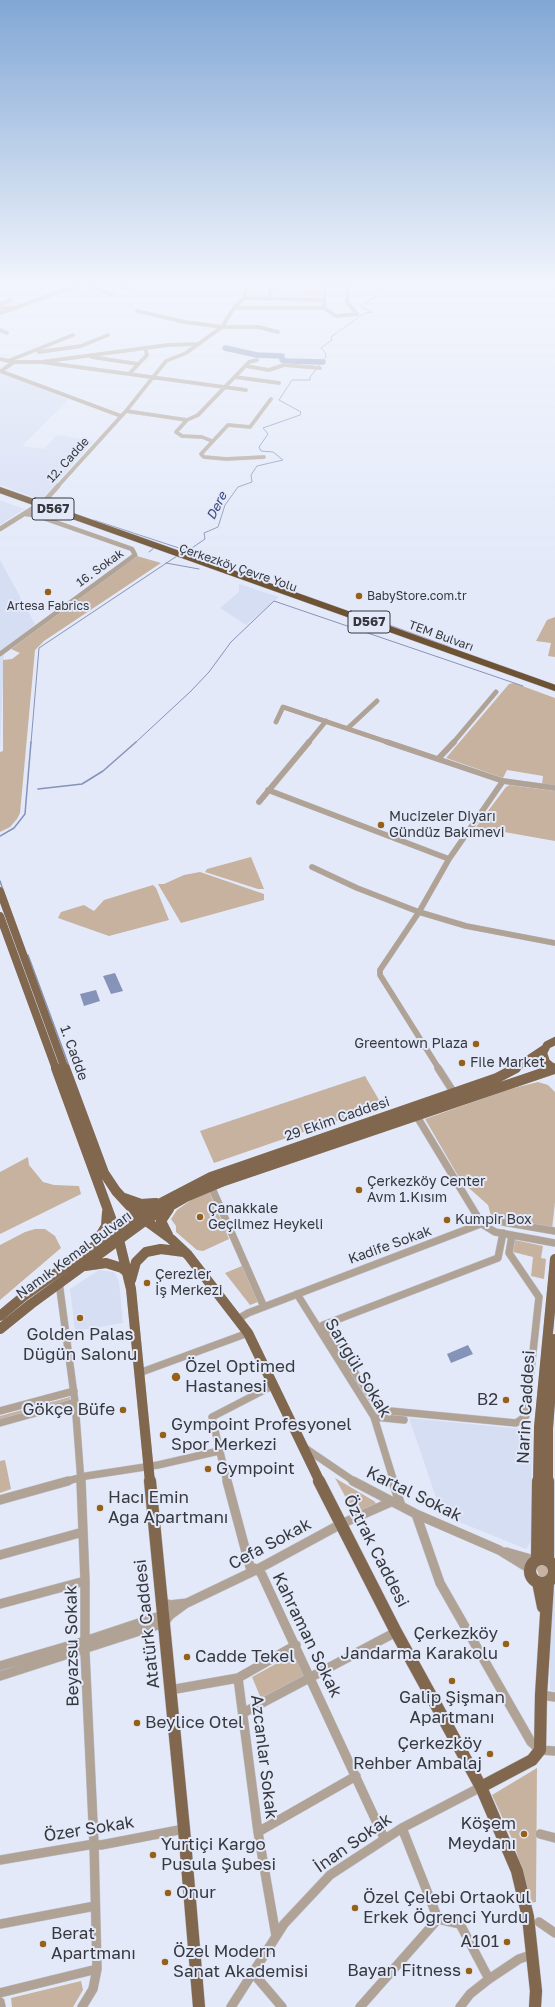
<!DOCTYPE html>
<html>
<head>
<meta charset="utf-8">
<style>
	body { margin:0 }
	canvas { display:block; background:#e3e9f9 }
</style>
</head>
<body>
<canvas width="555" height="2007"></canvas>
<script>
const context = document.querySelector('canvas').getContext('2d');
context.lineJoin = 'round';
function fillPath(path, color) { context.fillStyle = color; context.fill(path, 'evenodd'); }
const toPath = rows => new Path2D(rows.map(r => 'M' + r).join(''));
function trace(path, color, width, dash) { context.strokeStyle = color; context.lineWidth = width; context.lineCap = dash ? 'butt' : 'round'; context.setLineDash(dash || []); context.stroke(path); }
function drawText(font, color, halo, rows, align = 'center') {
  context.font = font + ' "Golos Text",sans-serif'; context.lineWidth = 4; context.setLineDash([]); context.textBaseline = 'middle'; context.strokeStyle = halo; context.fillStyle = color; for (const [text, x, y, turn = 0] of rows) {
    context.save(); context.translate(x, y); context.rotate((+turn || 0) * Math.PI / 180); context.textAlign = isNaN(turn) ? turn : align; if (halo) context.strokeText(text, 0, 0); context.fillText(text, 0, 0); context.restore();
  }
}
const built = toPath([
	[0,372,58,394,56,395,61,397,69,399,22,446,44,449,57,435,94,441,42,499,38,499,0,485],
	[0,500,24,509,0,525],
	[0,560,35,624,4,653,0,751],
	[239,584,279,597,246,625,220,608,239,592],
	[99,1270,114,1272,119,1281,123,1323,75,1331,70,1289],
	[409,1418,532,1430,531,1541,526,1549,442,1515],
	[555,1590,555,1691,550,1690,550,1593]
]);
const green = toPath([
	[137,556,161,563,44,641,35,650,20,813,17,819,10,827,0,832,0,752,3,751,3,660,12,659,20,653,11,649],
	[555,617,555,657,548,656,551,643,536,641,547,620],
	[514,683,555,698,555,786,542,784,543,776,507,770,503,778,446,758,509,684],
	[510,785,555,791,555,841,476,827,506,787],
	[251,857,264,889,258,889,205,872,207,869],
	[200,872,264,894,264,900,181,923,158,884,164,884,184,875],
	[153,885,156,888,169,920,109,936,58,918,61,912,84,905,94,911,104,900],
	[365,1076,382,1105,214,1163,200,1131],
	[538,1082,548,1085,555,1092,555,1202,552,1229,492,1219,488,1205,461,1181,425,1119,510,1089],
	[28,1157,29,1165,43,1182,54,1185,79,1186,81,1194,0,1234,0,1172],
	[209,1191,229,1239,203,1251,197,1250,176,1232,176,1226,171,1219,177,1210,198,1195],
	[35,1229,45,1229,55,1236,61,1248,0,1300,0,1245,25,1232],
	[515,1240,543,1246,541,1258,546,1259,544,1279,531,1276,533,1257,513,1252],
	[242,1266,258,1302,250,1305,225,1273],
	[70,1397,70,1401,0,1420,0,1416],
	[5,1460,11,1489,0,1493,0,1461],
	[335,1478,374,1501,378,1506,356,1516],
	[537,1564,542,1564,547,1567,549,1572,547,1578,542,1578,539,1576,536,1567],
	[294,1654,305,1677,262,1701,252,1677],
	[537,1768,536,1902,531,1903,514,1843,492,1795],
	[81,1981,83,1990,73,2007,12,2007,11,1998]
]);
const water = toPath([
	[115,973,123,991,111,994,103,976],
	[96,990,100,1001,84,1006,80,994],
	[468,1345,473,1354,451,1363,447,1354]
]);
const streamFar1 = toPath([
	[94,520,185,550],
	[189,550,194,551,201,559],
	[149,552,154,548],
	[182,552,189,550,205,539,204,533,218,527,225,505,238,487,252,482,251,475,257,466,283,460,273,452,261,451,259,447,268,434,263,428,300,415,301,412,279,400,292,380,310,380,310,377,326,357,325,352,321,348,332,340,331,337,363,314,372,312,363,308,361,305,374,298,379,285],
	[166,563,199,569],
	[356,613,450,647],
	[31,743,39,648,177,556],
	[135,743,191,691,209,672,231,642,274,601,523,686]
]);
const stream = toPath([
	[38,789,82,784,103,771,136,742],
	[0,836,14,828,25,814,31,742],
	[0,881,3,890],
	[28,955,69,1066]
]);
const river = toPath([
	[225,348,257,355,282,356,282,360,286,361,323,362]
]);
const minorFar4 = toPath([
	[88,285,112,295],
	[118,285,128,289],
	[247,285,244,298,325,300],
	[322,285,348,286],
	[325,285,324,308,336,316,357,314,347,302,348,285],
	[305,292,325,293],
	[269,299,271,285],
	[0,304,11,300],
	[0,308,11,308],
	[234,308,324,308],
	[137,311,185,322,222,327,258,327,278,332],
	[0,313,79,285],
	[0,330,7,333],
	[39,352,81,346,108,335],
	[92,357,138,364],
	[0,359,14,362,41,362,168,345,199,344],
	[8,361,73,335],
	[41,362,246,390],
	[246,366,269,370,284,365,320,368],
	[0,371,121,416],
	[1,371,14,362],
	[129,374,147,355,145,348],
	[235,377,279,383],
	[126,411,187,420],
	[212,441,202,437,182,436,176,432,187,420,198,415,249,362,257,360],
	[264,457,226,459,204,457,201,454,228,425,250,427,271,399],
	[57,487,126,411,166,361,186,353,222,327,234,308,244,298]
]);
const minorFar3 = toPath([
	[41,505,58,486],
	[0,529,35,507],
	[0,654,135,555,132,549,35,515,26,514],
	[276,722,283,707,390,743],
	[348,728,377,701],
	[308,743,326,721],
	[453,743,496,692]
]);
const minorFar2 = toPath([
	[387,742,503,781,555,788],
	[438,759,454,742],
	[268,790,449,859,503,781],
	[259,802,309,742],
	[312,867,357,888,419,912,466,926,555,943],
	[439,1069,380,975,380,970,419,912,449,859]
]);
const minorFar1 = toPath([
	[438,1068,454,1093],
	[416,1115,482,1224,495,1232,555,1243],
	[211,1186,264,1307],
	[503,1233,498,1258,323,1325,380,1410,516,1423,526,1416,539,1297,509,1253,512,1235],
	[59,1282,75,1402,81,1482],
	[297,1294,374,1417,394,1482],
	[238,1319,248,1313,491,1220,555,1231],
	[139,1373,248,1333],
	[0,1411,74,1391],
	[374,1417,404,1420],
	[0,1423,75,1402],
	[305,1448,355,1482],
	[64,1482,86,1476,158,1465,219,1451],
	[227,1482,212,1417,274,1385]
]);
const minor = toPath([
	[81,1481,85,1581,85,1653,94,1844,97,1969,93,1989,82,2007],
	[227,1481,250,1567,258,1569,262,1575,384,1838],
	[353,1481,416,1514,499,1550,530,1569],
	[393,1481,401,1506],
	[0,1500,68,1481],
	[416,1514,440,1583,531,1742,540,1750,555,1751],
	[506,1552,534,1560],
	[0,1555,83,1532],
	[552,1579,555,1580],
	[162,1602,170,1605,187,1603,258,1569,341,1524,391,1502],
	[0,1604,85,1581],
	[0,1666,85,1641,163,1615],
	[0,1676,164,1623,170,1615,185,1604],
	[238,1678,258,1832,276,1936],
	[170,1690,238,1678,296,1645],
	[541,1695,555,1697],
	[243,1713,396,1632],
	[402,1828,438,1919,460,1924,489,1979],
	[258,1832,356,1776],
	[540,1834,555,1838],
	[0,1860,94,1844,101,1845,184,1829],
	[539,1922,555,1933],
	[0,1924,95,1906],
	[253,1973,282,2007],
	[0,1993,97,1969],
	[0,2002,1,2007],
	[231,2007,284,1924,330,1875,402,1828,481,1787],
	[360,2007,438,1919],
	[460,2007,470,1994,489,1979,519,1959,531,1955]
]);
const majorFar2 = toPath([
	[0,891,65,1069],
	[0,916,56,1069],
	[514,1069,544,1049],
	[554,1069,546,1062,543,1053,547,1045,555,1041]
]);
const majorFar1 = toPath([
	[56,1068,119,1240,131,1289,150,1482],
	[65,1068,104,1173,116,1191,138,1215,171,1239,188,1255,248,1333,320,1482],
	[553,1068,555,1069],
	[124,1198,141,1204,156,1203],
	[168,1235,161,1221,169,1209],
	[97,1241,106,1226,107,1212],
	[85,1266,106,1263,122,1268,127,1272],
	[131,1280,136,1262,146,1252,161,1249,184,1252],
	[0,1316,24,1296,138,1215,211,1177,497,1078,516,1068],
	[0,1329,31,1304,146,1220,186,1197,224,1181,554,1069],
	[538,1482,539,1427,555,1259],
	[548,1482,548,1428,555,1339]
]);
const major = toPath([
	[150,1481,184,1829,199,2007],
	[319,1481,396,1632,481,1787,517,1871,528,1917,536,1991,535,2007],
	[548,1481,548,1561],
	[537,1558,538,1481],
	'530 1571a12 12 0 1 1 24 0a12 12 0 1 1-24 0Z',
	[538,1582,543,1607],
	[481,1787,532,1760,540,1750,541,1695,548,1583]
]);
const highway = toPath([
	[0,490,555,688]
]);
const markers = [
	[48,592,4,"#976019"],
	[359,596,4,"#976019"],
	[381,825,4,"#976019"],
	[476,1044,4,"#976019"],
	[462,1063,4,"#976019"],
	[359,1190,4,"#976019"],
	[200,1217,4,"#976019"],
	[447,1220,4,"#976019"],
	[147,1283,4,"#976019"],
	[80,1318,4,"#976019"],
	[176,1377,5,"#976019"],
	[506,1400,4,"#976019"],
	[123,1410,4,"#976019"],
	[163,1435,4,"#976019"],
	[208,1469,4,"#976019"],
	[100,1508,4,"#976019"],
	[506,1644,4,"#976019"],
	[187,1657,4,"#976019"],
	[452,1681,4,"#976019"],
	[137,1723,4,"#976019"],
	[490,1754,4,"#976019"],
	[524,1834,4,"#976019"],
	[153,1855,4,"#976019"],
	[168,1893,4,"#976019"],
	[355,1908,4,"#976019"],
	[507,1942,4,"#976019"],
	[43,1944,4,"#976019"],
	[165,1962,4,"#976019"],
	[469,1971,4,"#976019"]
];
const farStreetnames = [
	["12. Cadde",68,460,-48],
	["16. Sokak",100,568,-36],
	["Çerkezköy Çevre Yolu",238,568,19],
	["TEM Bulvarı",441,636,20]
];
const farPoinames = [
	["BabyStore.com.tr",367,596],
	["Artesa Fabrics",48,606,"center"]
];
const farWaternames = [
	["Dere",217,506,-63]
];
const shields = [
	[53,509,42],
	[369,622,42]
];
const shieldNames = [
	["D567",53,509],
	["D567",369,622]
];
const poiNames = [
	["Mucizeler Diyarı",389,817],
	["Gündüz Bakımevi",389,833],
	["Greentown Plaza",468,1044,"right"],
	["File Market",470,1063],
	["Çerkezköy Center",367,1182],
	["Avm 1.Kısım",367,1198],
	["Çanakkale",208,1209],
	["Geçilmez Heykeli",208,1225],
	["Kumpir Box",455,1220],
	["Çerezler",155,1275],
	["İş Merkezi",155,1291]
];
const streetNames = [
	["1. Cadde",74,1053,70],
	["29 Ekim Caddesi",337,1119,-19],
	["Kadife Sokak",390,1245,-20],
	["Namık Kemal Bulvarı",74,1255,-36]
];
const nearPoinames = [
	["Golden Palas",80,1335,"center"],
	["Düğün Salonu",80,1355,"center"],
	["Özel Optimed",185,1367],
	["Hastanesi",185,1387],
	["B2",498,1400,"right"],
	["Gökçe Büfe",115,1410,"right"],
	["Gympoint Profesyonel",171,1425],
	["Spor Merkezi",171,1445],
	["Gympoint",216,1469],
	["Hacı Emin",108,1498],
	["Ağa Apartmanı",108,1518],
	["Çerkezköy",498,1634,"right"],
	["Jandarma Karakolu",498,1654,"right"],
	["Cadde Tekel",195,1657],
	["Galip Şişman",452,1698,"center"],
	["Apartmanı",452,1718,"center"],
	["Beylice Otel",145,1723],
	["Çerkezköy",482,1744,"right"],
	["Rehber Ambalaj",482,1764,"right"],
	["Köşem",516,1824,"right"],
	["Meydanı",516,1844,"right"],
	["Yurtiçi Kargo",161,1845],
	["Pusula Şubesi",161,1865],
	["Onur",176,1893],
	["Özel Çelebi Ortaokul",363,1898],
	["Erkek Öğrenci Yurdu",363,1918],
	["Berat",51,1934],
	["Apartmanı",51,1954],
	["A101",499,1942,"right"],
	["Özel Modern",173,1952],
	["Sanat Akademisi",173,1972],
	["Bayan Fitness",461,1971,"right"]
];
const nearStreetnames = [
	["Sarıgül Sokak",358,1368,59],
	["Narin Caddesi",526,1407,-87],
	["Kartal Sokak",414,1494,26],
	["Cefa Sokak",270,1544,-28],
	["Öztrak Caddesi",376,1551,63],
	["Atatürk Caddesi",147,1624,-96],
	["Kahraman Sokak",307,1635,64],
	["Beyazsu Sokak",72,1646,-91],
	["Azcanlar Sokak",264,1757,83],
	["Özer Sokak",89,1829,-9],
	["İnan Sokak",353,1843,-35]
];
fillPath(built, '#d6def4');
fillPath(green, '#c6b29e');
fillPath(water, '#8693b9');
trace(streamFar1, '#8693b9', 1);
trace(stream, '#8693b9', 1.5);
trace(river, '#8693b9', 5.5);
trace(minorFar4, '#c1c6d4', 4);
trace(minorFar3, '#c1c6d4', 5);
trace(minorFar2, '#c1c6d4', 6);
trace(minorFar1, '#c1c6d4', 8);
trace(minor, '#c1c6d4', 10);
trace(majorFar2, '#c1c6d4', 8);
trace(majorFar1, '#c1c6d4', 10);
trace(major, '#c1c6d4', 13);
trace(highway, '#c1c6d4', 7);
trace(minorFar4, '#b0a294', 3.5);
trace(minorFar3, '#b0a294', 4.5);
trace(minorFar2, '#b0a294', 5.5);
trace(minorFar1, '#b0a294', 7);
trace(minor, '#b0a294', 9);
trace(majorFar2, '#80674d', 8);
trace(majorFar1, '#80674d', 10);
trace(major, '#80674d', 12);
trace(highway, '#6e5234', 6);
const sky = context.createLinearGradient(0, 0, 0, 566);
sky.addColorStop(0, '#81a7d5');
sky.addColorStop(0.5, '#f2f5fc');
sky.addColorStop(1, '#f2f5fc00');
context.fillStyle = sky;
context.fillRect(0, 0, 555, 566);
for (const [x, y, r, color] of markers) { const dot = new Path2D(); dot.arc(x, y, r, 0, 2 * Math.PI); context.fillStyle = color; context.fill(dot); trace(dot, '#e3e9f9', 1.5); }
drawText('12px', '#37393f', '#e3e9f9', farStreetnames);
drawText('12px', '#37393f', '#e3e9f9', farPoinames, 'left');
drawText('italic 13px', '#374579', '#e3e9f9', farWaternames);
for (const [x, y, w] of shields) { const box = new Path2D(); box.roundRect(x - w / 2, y - 11, w, 22, 3); context.fillStyle = '#e3e9f9'; context.fill(box); trace(box, '#37393f', 1); }
drawText('bold 13px', '#37393f', null, shieldNames);
drawText('14px', '#37393f', '#e3e9f9', poiNames, 'left');
drawText('14px', '#37393f', '#e3e9f9', streetNames);
drawText('17px', '#37393f', '#e3e9f9', nearPoinames, 'left');
drawText('17px', '#37393f', '#e3e9f9', nearStreetnames);
</script>
</body>
</html>
